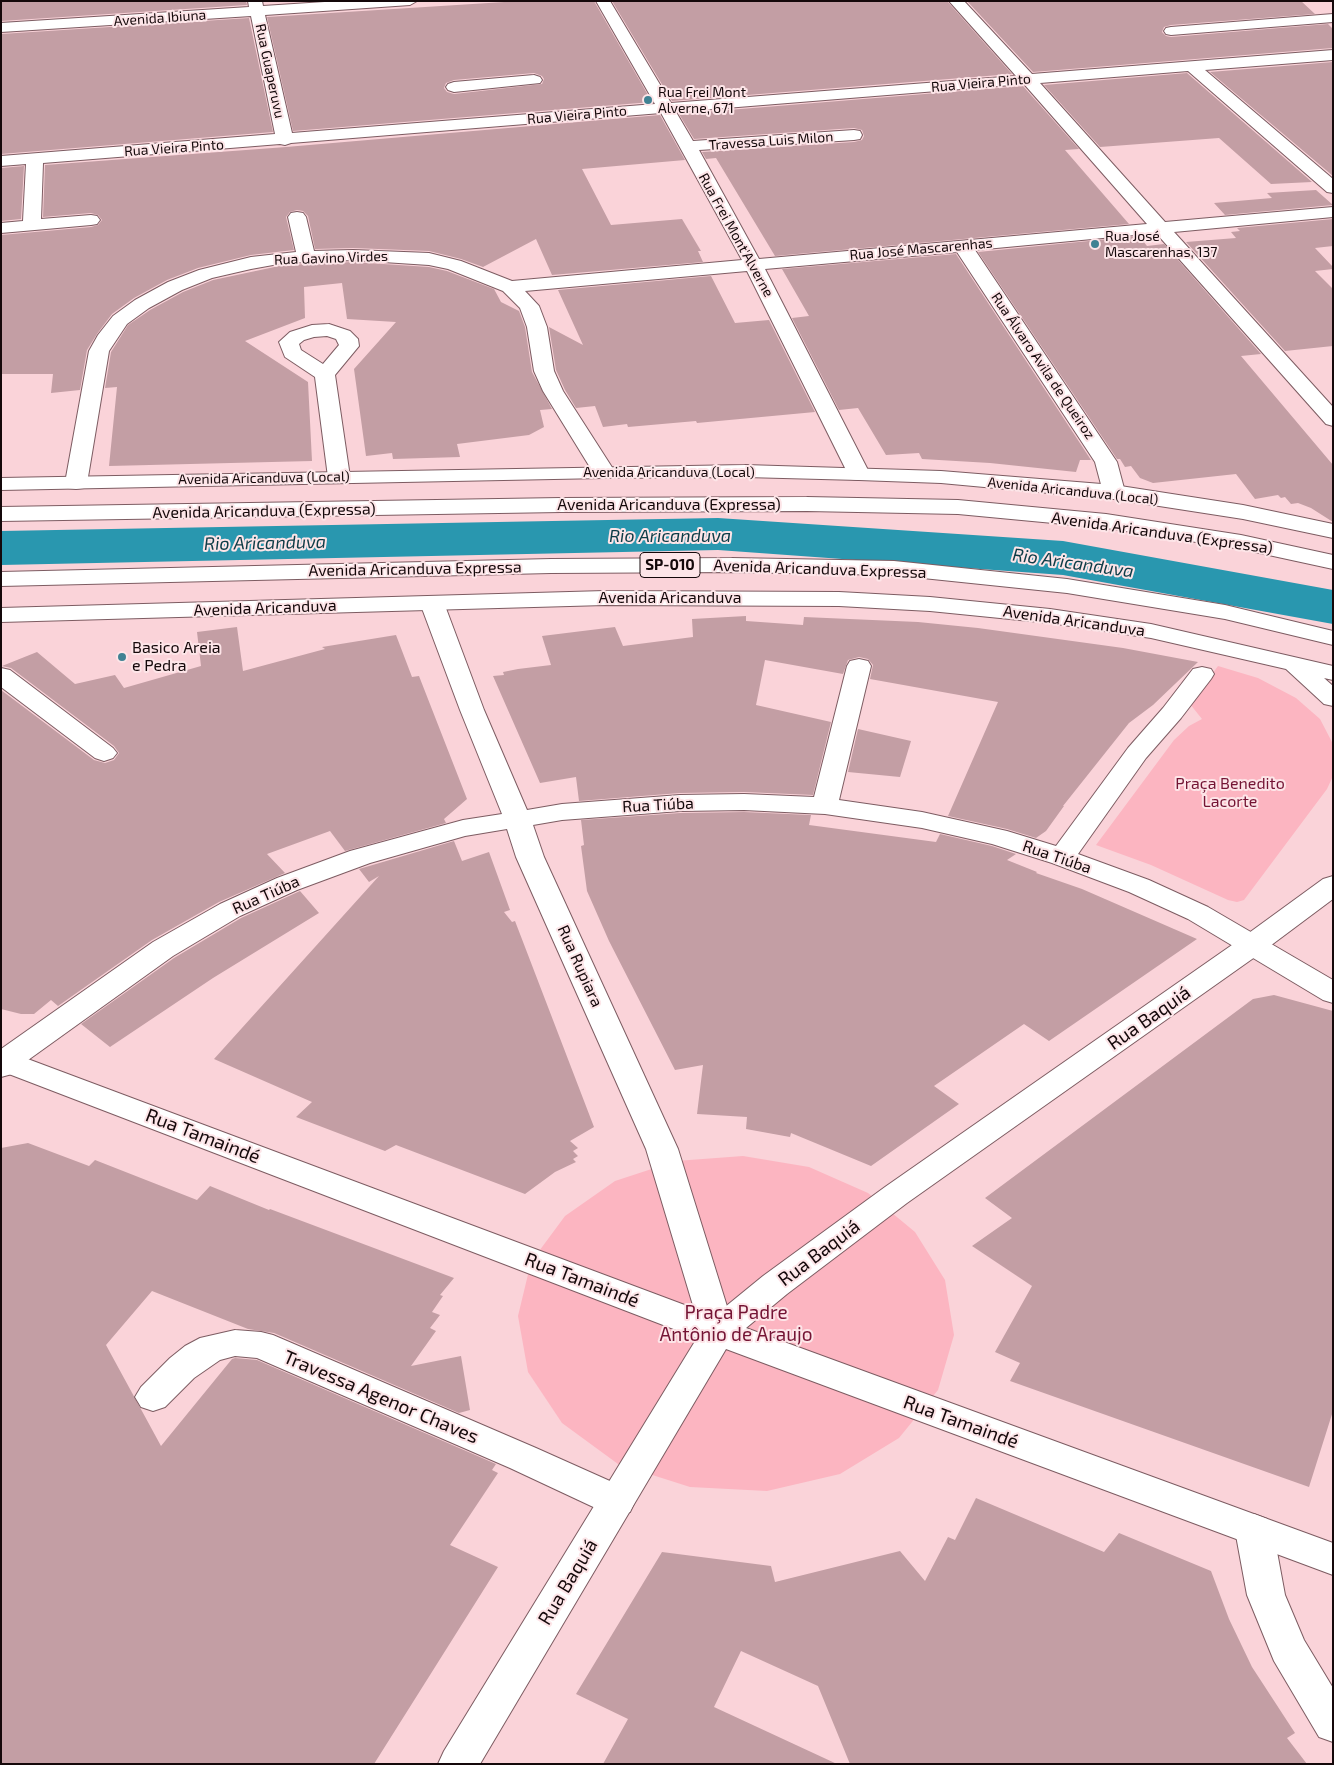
<!DOCTYPE html>
<html>
<head>
<meta charset="utf-8">
<style>
	body { margin:0 }
	#map { position:relative; width:1334px; height:1765px; overflow:hidden; background:#fad3d9; font-family:"Exo 2",sans-serif }
	canvas { display:block }
	.frame { position:absolute; inset:0; border:2px solid #14080a; pointer-events:none }
</style>
</head>
<body>
<div id="map">
<canvas width="1334" height="1765"></canvas>
<div class="frame"></div>
</div>
<script>
const context = document.querySelector('canvas').getContext('2d');
context.lineJoin = 'round';
function fillPath(path, color) { context.fillStyle = color; context.fill(path, 'evenodd'); }
const toPath = rows => new Path2D(rows.map(r => 'M' + r).join(''));
function trace(path, color, width, dash) { context.strokeStyle = color; context.lineWidth = width; context.lineCap = dash ? 'butt' : 'round'; context.setLineDash(dash || []); context.stroke(path); }
function drawText(font, color, halo, rows, align = 'center') {
  context.font = font + ' "Exo 2",sans-serif'; context.lineWidth = 4; context.setLineDash([]); context.textBaseline = 'middle'; context.strokeStyle = halo; context.fillStyle = color; for (const [text, x, y, turn = 0] of rows) {
    context.save(); context.translate(x, y); context.rotate((+turn || 0) * Math.PI / 180); context.textAlign = isNaN(turn) ? turn : align; if (halo) context.strokeText(text, 0, 0); context.fillText(text, 0, 0); context.restore();
  }
}
const green = toPath([
	[1218,666,1258,678,1296,698,1320,719,1333,744,1333,776,1327,789,1244,900,1237,902,1228,900,1151,865,1096,845,1174,740,1189,726,1202,719,1190,704],
	[743,1156,809,1167,868,1193,915,1232,945,1280,954,1335,938,1390,899,1438,840,1474,767,1491,690,1487,618,1464,562,1423,528,1372,518,1316,531,1262,565,1216,615,1181,676,1161]
]);
const river = toPath([
	[718,518,1063,541,1333,590,1333,624,1063,575,718,550,1,565,1,531,718,518]
]);
const building = toPath([
	[1,1,246,1,247,5,1,21],
	[520,1,594,1,652,102,293,131,267,17],
	[534,73,542,76,544,79,542,84,454,94,447,92,444,88,446,83,454,80],
	[612,1,947,1,1012,74,672,101],
	[967,1,1301,1,1315,14,1171,25,1164,27,1162,32,1166,36,1171,37,1328,24,1333,29,1333,48,1033,72],
	[249,18,273,132,1,154,1,34],
	[1333,62,1333,176,1210,72],
	[1187,73,1312,182,1271,184,1219,138,1100,147,1044,85],
	[1023,86,1079,149,1065,150,1129,224,775,256,716,158,706,159,702,152,854,142,862,140,864,136,862,130,854,128,694,139,679,114],
	[660,115,685,160,582,169,611,225,682,219,701,251,698,251,703,262,552,275,536,239,483,267,461,259,429,251,353,248,315,249,308,216,303,211,297,210,290,212,286,217,294,250,251,255,198,268,167,280,134,298,112,314,97,334,87,350,80,390,51,393,53,374,1,374,1,235,91,227,98,225,102,220,98,215,91,213,43,217,45,165,286,147],
	[24,166,21,219,1,221,1,168],
	[1316,190,1333,205,1225,215,1214,203,1272,198,1267,193],
	[1333,219,1333,246,1315,248,1333,267,1333,269,1315,271,1333,289,1333,346,1285,351,1186,242,1236,238,1231,232,1240,231,1237,228],
	[1139,236,1147,246,1164,244,1261,354,1241,356,1333,465,1333,522,1311,508,1298,503,1291,504,1285,497,1281,498,1278,495,1255,499,1236,474,1153,483,1140,478,1131,466,1125,467,1120,459,1117,459,978,252],
	[956,254,1091,460,1080,460,1076,472,990,463,922,459,919,453,886,455,858,408,839,410,792,318,809,316,782,269],
	[353,262,429,267,447,271,494,289,501,302,519,311,525,327,532,372,552,409,540,410,544,427,529,435,457,444,460,457,393,459,392,453,366,456,354,369,396,322,347,319,342,283,304,287,305,318,245,341,308,382,312,461,109,466,117,387,105,388,111,352,128,325,150,310,183,292,213,280,284,265],
	[711,276,735,323,769,320,815,412,697,423,696,421,628,427,627,424,603,427,595,406,576,408,565,390,556,370,549,327,583,345,558,290],
	[746,616,746,621,803,625,804,617,918,622,978,628,1123,648,1198,662,1153,705,1129,723,1063,806,1064,806,1046,831,1036,838,1007,829,948,816,998,702,870,679,873,665,868,659,859,657,848,660,843,674,765,660,756,705,831,722,813,795,744,792,680,793,579,801,576,777,540,783,493,676,504,675,503,672,518,669,551,665,542,636,615,627,623,646,693,637,692,619],
	[237,627,243,671,325,649,322,647,396,635,412,677,419,676,467,799,444,819,446,823,345,851,330,831,267,854,285,873,219,902,152,940,58,1006,51,1000,34,1014,21,1014,1,1009,1,690,94,760,105,763,114,760,119,753,114,746,11,668,2,666,37,652,75,684,115,675,124,688,201,666,197,632],
	[858,729,911,741,900,777,848,772],
	[744,812,811,815,809,825,936,842,940,834,992,846,1016,854,1007,860,1037,872,1036,873,1082,889,1197,939,1049,1041,1024,1024,934,1086,959,1104,871,1166,791,1133,790,1137,746,1129,747,1117,697,1114,703,1065,675,1070,609,941,587,891,581,846,584,845,581,820,680,813],
	[454,841,462,861,489,852,510,910,504,912,512,922,515,921,594,1127,570,1141,578,1148,573,1151,578,1156,573,1159,576,1162,555,1172,525,1194,396,1145,385,1151,296,1117,312,1102,214,1059,379,876,369,882,359,869],
	[300,891,319,913,213,978,110,1047,81,1024,174,958,241,918],
	[1274,995,1333,1011,1333,1411,1309,1487,1010,1381,1020,1363,995,1352,1032,1286,972,1246,1012,1218,985,1198,1253,999],
	[28,1143,89,1166,95,1160,197,1200,210,1186,269,1210,270,1209,454,1278,440,1295,443,1296,432,1312,440,1315,430,1328,436,1331,411,1366,461,1356,470,1410,459,1413,274,1333,248,1329,152,1291,106,1345,161,1446,232,1359,235,1358,257,1360,496,1464,492,1470,498,1473,450,1545,498,1567,374,1764,1,1764,1,1148],
	[976,1498,1104,1552,1119,1533,1211,1571,1229,1619,1252,1667,1295,1733,1287,1738,1307,1764,850,1764,818,1686,741,1651,714,1707,837,1764,603,1764,628,1719,576,1694,662,1552,771,1566,775,1582,900,1551,925,1581,948,1537,955,1540]
]);
const street = toPath([
	[248,1,262,1,263,6,340,1,417,1,410,5,265,15,292,133,655,104,596,1,610,1,671,103,1016,76,949,1,964,1,1032,74,1333,50,1333,60,1205,70,1333,179,1333,193,1327,192,1188,71,1040,83,1165,222,1333,207,1333,217,1174,232,1333,407,1333,426,1326,424,1156,233,975,250,1117,462,1125,492,1122,497,1114,499,1106,497,1103,492,1095,462,957,252,765,269,870,474,867,479,859,480,851,479,848,474,747,271,525,291,539,306,547,327,554,371,563,391,615,472,612,477,604,478,596,477,543,391,534,371,527,327,520,308,503,291,448,269,429,265,353,260,284,263,251,269,212,278,182,290,149,308,127,324,109,351,87,483,84,488,76,489,68,488,65,483,89,351,98,335,113,316,135,300,168,282,199,270,251,257,296,252,288,217,291,213,297,212,303,213,306,217,314,251,353,250,429,253,461,261,512,281,742,260,661,113,291,143,285,145,280,144,43,163,41,219,91,215,97,216,100,220,97,224,91,225,1,233,1,223,23,221,26,164,1,166,1,156,275,134,251,16,1,32,1,23,249,7,248,1],
	[1024,84,1147,224,759,259,699,150,854,140,860,139,862,135,860,131,854,130,693,141,676,112,1024,84],
	[1333,14,1333,22,1171,35,1166,34,1164,31,1166,28,1171,27,1333,14],
	[534,75,540,77,542,80,540,83,454,92,448,90,446,87,448,84,454,82,534,75],
	[329,324,350,331,358,339,359,346,335,375,350,477,347,482,339,483,331,482,328,477,315,377,285,357,279,342,290,332,312,325,329,324],
	[327,336,336,339,339,345,323,364,301,350,299,344,304,340,314,337,327,336],
	[432,596,440,598,444,603,484,710,527,810,562,804,680,795,744,794,814,797,847,666,850,661,859,659,868,661,871,666,839,800,922,812,1007,831,1056,846,1128,748,1163,708,1193,669,1202,667,1211,669,1214,674,1211,679,1181,718,1146,758,1078,854,1149,880,1208,907,1333,980,1333,1003,1323,1000,1188,919,1129,892,1052,863,992,844,922,828,825,814,744,810,680,811,562,820,533,825,544,857,678,1149,735,1332,730,1341,718,1345,706,1341,701,1332,646,1149,516,857,507,829,465,836,370,863,297,890,240,916,173,956,17,1068,12,1074,1,1077,1,1049,153,942,220,904,277,878,350,851,463,820,502,814,460,710,420,603,424,598,432,596],
	[1,668,10,670,113,748,117,753,113,758,104,761,95,758,1,687,1,668],
	[235,1330,261,1332,273,1335,536,1448,630,1490,635,1501,630,1512,617,1516,604,1512,510,1468,257,1358,235,1356,220,1360,194,1378,165,1407,153,1411,141,1407,135,1397,141,1387,170,1358,185,1346,200,1338,235,1330],
	[1254,1514,1267,1519,1273,1530,1285,1595,1304,1640,1333,1688,1333,1742,1319,1737,1274,1661,1247,1595,1235,1530,1241,1519,1254,1514]
]);
const secondary = toPath([
	[745,465,941,471,1114,485,1243,505,1333,524,1333,538,1243,519,1114,499,941,483,859,480,745,477,604,478,1,490,1,478,745,465],
	[605,591,839,592,930,597,1050,609,1151,624,1333,666,1333,680,1324,678,1333,686,1333,706,1324,704,1286,669,1151,638,1050,623,930,611,839,606,605,605,1,622,1,608,605,591],
	[1333,876,1333,899,1262,952,907,1203,787,1294,746,1328,1333,1543,1333,1575,726,1349,480,1764,438,1764,444,1751,697,1338,1,1071,1,1049,714,1316,763,1276,885,1187,1242,938,1323,879,1333,876]
]);
const highway = toPath([
	[807,497,958,500,1106,514,1241,535,1333,555,1333,569,1241,549,1106,528,958,514,807,511,561,512,1,521,1,507,561,498,807,497],
	[732,558,894,561,1067,579,1225,605,1333,631,1333,645,1225,619,1067,593,894,575,732,572,551,573,1,586,1,572,551,559,732,558]
]);
const markers = [
	[648,100,5,"#408293"],
	[1095,244,5,"#408293"],
	[122,657,5,"#408293"]
];
const farStreetnames = [
	["Avenida Ibiuna",160,18,-4],
	["Rua Guaperuvu",270,71,78],
	["Rua Vieira Pinto",981,83,-5],
	["Rua Vieira Pinto",577,115,-5],
	["Travessa Luis Milon",771,141,-4],
	["Rua Vieira Pinto",174,148,-4],
	["Rua Frei Mont'Alverne",736,235,61],
	["Rua José Mascarenhas",921,249,-5],
	["Rua Gavino Virdes",331,258,-2],
	["Rua Álvaro Avila de Queiroz",1043,366,56],
	["Avenida Aricanduva (Local)",669,472],
	["Avenida Aricanduva (Local)",264,478,-1],
	["Avenida Aricanduva (Local)",1073,491,6]
];
const farPoinames = [
	["Rua Frei Mont",658,92],
	["Alverne, 671",658,108],
	["Rua José",1105,236],
	["Mascarenhas, 137",1105,252]
];
const shields = [
	[670,565,60]
];
const shieldNames = [
	["SP-010",670,565]
];
const streetNames = [
	["Avenida Aricanduva (Expressa)",669,505],
	["Avenida Aricanduva (Expressa)",264,511,-1],
	["Avenida Aricanduva (Expressa)",1162,533,8],
	["Avenida Aricanduva Expressa",415,569,-1],
	["Avenida Aricanduva Expressa",820,569,2],
	["Avenida Aricanduva",670,598],
	["Avenida Aricanduva",265,608,-2],
	["Avenida Aricanduva",1074,621,8],
	["Rua Tiúba",658,805,-3],
	["Rua Tiúba",1057,857,19],
	["Rua Tiúba",266,895,-24],
	["Rua Rupiara",580,966,66]
];
const poiNames = [
	["Basico Areia",132,648],
	["e Pedra",132,666]
];
const parkNames = [
	["Praça Benedito",1230,784],
	["Lacorte",1230,802]
];
const waterNames = [
	["Rio Aricanduva",670,536],
	["Rio Aricanduva",265,543,-1],
	["Rio Aricanduva",1073,563,8]
];
const nearStreetnames = [
	["Rua Baquiá",1149,1018,-35],
	["Rua Tamaindé",203,1136,21],
	["Rua Baquiá",819,1253,-37],
	["Rua Tamaindé",582,1280,21],
	["Travessa Agenor Chaves",381,1397,23],
	["Rua Tamaindé",961,1422,20],
	["Rua Baquiá",568,1582,-59]
];
const nearParknames = [
	["Praça Padre",736,1313],
	["Antônio de Araujo",736,1335]
];
fillPath(green, '#fcb5c1');
fillPath(river, '#2997af');
fillPath(building, '#c39ea4');
trace(street, '#7d5c62', 2);
trace(secondary, '#7d5c62', 2);
trace(highway, '#7d5c62', 2);
fillPath(street, '#fff');
fillPath(secondary, '#fff');
fillPath(highway, '#fff');
for (const [x, y, r, color] of markers) { const dot = new Path2D(); dot.arc(x, y, r, 0, 2 * Math.PI); context.fillStyle = color; context.fill(dot); trace(dot, '#fde5e8', 2); }
drawText('14px', '#14080a', '#fde5e8', farStreetnames);
drawText('14px', '#14080a', '#fde5e8', farPoinames, 'left');
for (const [x, y, w] of shields) { const box = new Path2D(); box.roundRect(x - w / 2, y - 12.5, w, 25, 4); context.fillStyle = '#fde5e8'; context.fill(box); trace(box, '#14080a', 1); }
drawText('bold 15px', '#14080a', null, shieldNames);
drawText('16px', '#14080a', '#fde5e8', streetNames);
drawText('16px', '#14080a', '#fde5e8', poiNames, 'left');
drawText('16px', '#741434', '#fde5e8', parkNames);
drawText('italic 18px', '#0d3c47', '#fde5e8', waterNames);
drawText('19px', '#14080a', '#fde5e8', nearStreetnames);
drawText('19px', '#741434', '#fde5e8', nearParknames);
</script>
</body>
</html>
